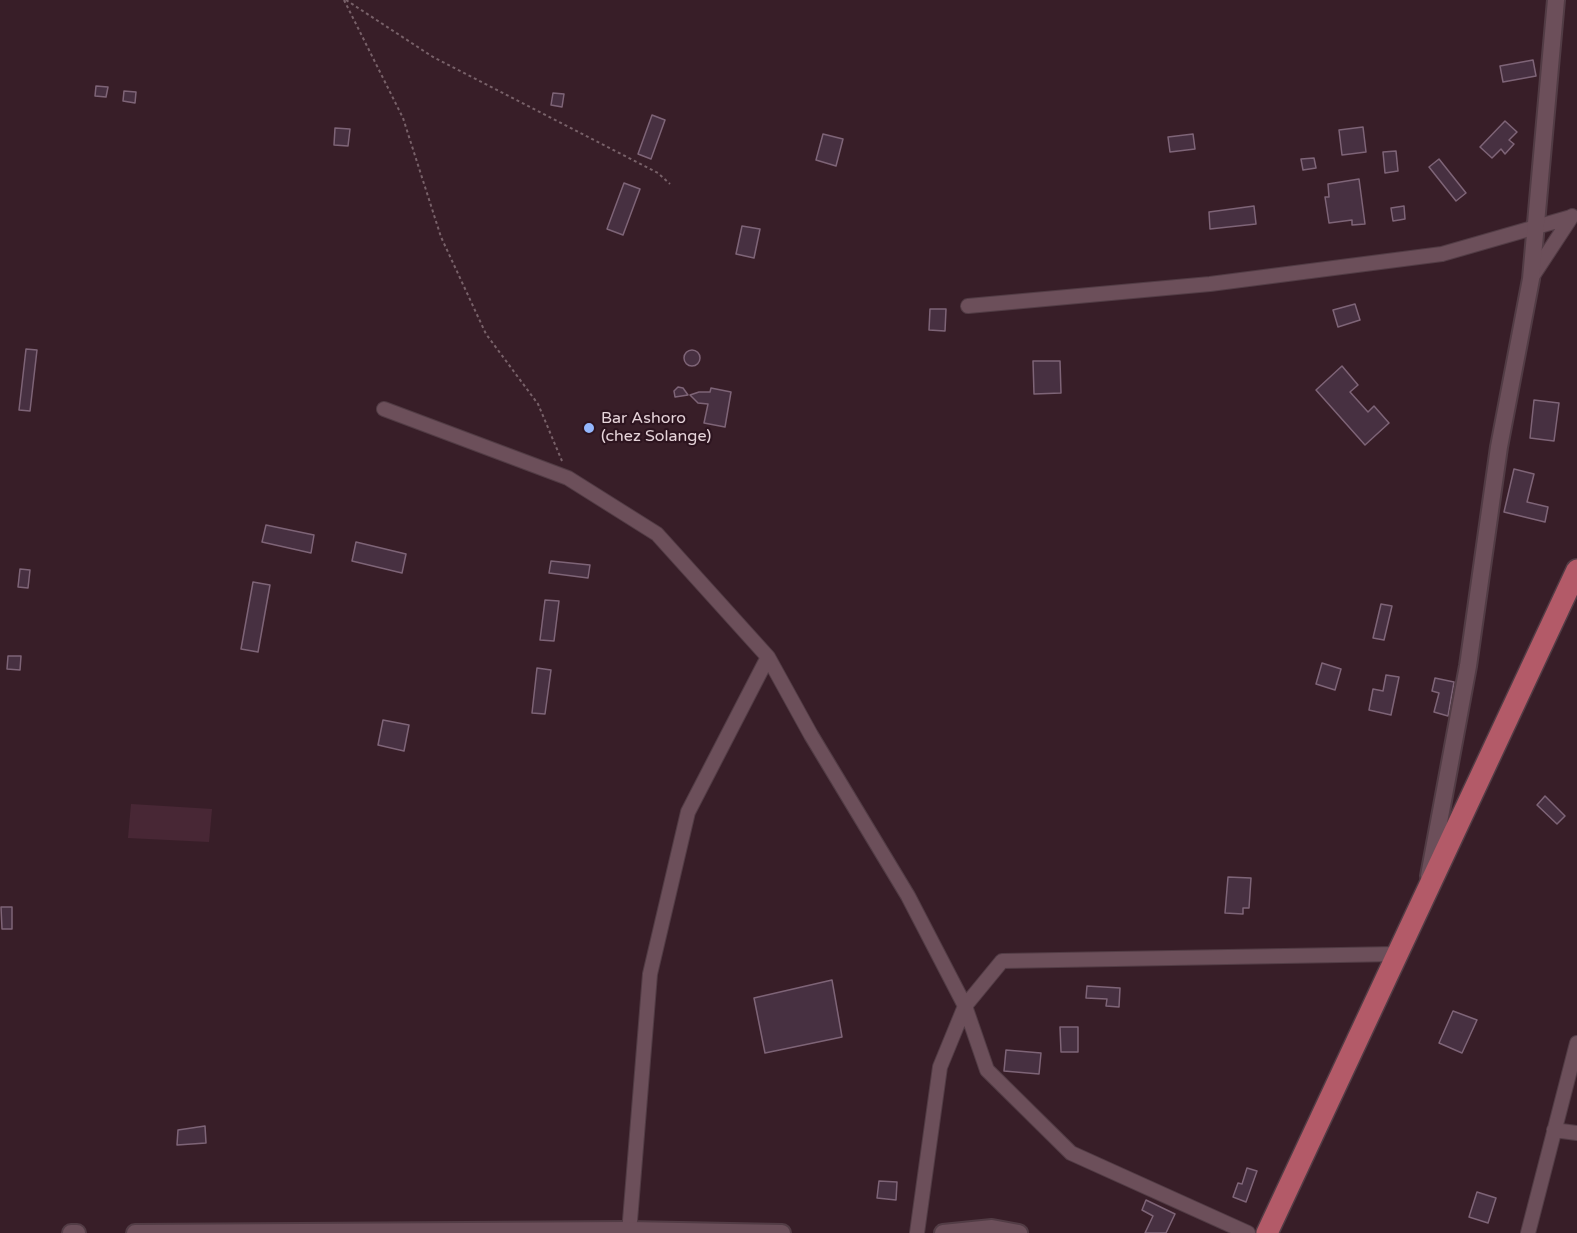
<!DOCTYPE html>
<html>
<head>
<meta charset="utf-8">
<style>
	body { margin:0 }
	canvas { display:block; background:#381e28 }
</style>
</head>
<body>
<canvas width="1577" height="1233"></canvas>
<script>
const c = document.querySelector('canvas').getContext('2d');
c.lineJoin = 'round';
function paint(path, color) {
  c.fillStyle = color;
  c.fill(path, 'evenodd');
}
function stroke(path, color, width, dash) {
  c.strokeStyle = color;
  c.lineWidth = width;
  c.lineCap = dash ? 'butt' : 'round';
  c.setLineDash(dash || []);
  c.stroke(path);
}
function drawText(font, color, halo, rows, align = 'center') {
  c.font = font + ' "Varela Round",sans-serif';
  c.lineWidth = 4.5;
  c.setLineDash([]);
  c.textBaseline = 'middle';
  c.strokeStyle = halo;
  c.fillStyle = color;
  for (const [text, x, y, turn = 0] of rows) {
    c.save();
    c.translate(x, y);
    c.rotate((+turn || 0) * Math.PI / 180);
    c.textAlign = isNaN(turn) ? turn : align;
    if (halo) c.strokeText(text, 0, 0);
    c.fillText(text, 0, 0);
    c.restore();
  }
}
const built = new Path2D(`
	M131 804 212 809 209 842 128 838Z`);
const building = new Path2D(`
	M1533 60 1536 76 1503 82 1500 66Z
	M96 86 108 87 106 97 95 96Z
	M124 91 136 92 135 103 123 101Z
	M553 93 564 94 562 107 551 105Z
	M652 115 665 120 651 159 638 154Z
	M1505 121 1517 132 1509 140 1514 144 1505 154 1501 149 1492 158 1480 147Z
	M1363 127 1366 152 1342 155 1339 130Z
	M335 128 350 129 348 146 334 145Z
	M823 134 843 139 836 166 816 160Z
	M1193 134 1195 149 1170 152 1168 137Z
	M1396 151 1398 171 1385 173 1383 152Z
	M1314 158 1316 168 1303 170 1301 159Z
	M1439 159 1466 193 1456 201 1429 167Z
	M1359 179 1365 224 1352 225V220L1329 223 1325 197H1329L1328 184Z
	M624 183 640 189 623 235 607 229Z
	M1254 206 1256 224 1210 229 1209 212Z
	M1404 206 1405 219 1393 221 1391 208Z
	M742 226 760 229 754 258 736 254Z
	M1355 304 1360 320 1338 327 1333 310Z
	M930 309H946L945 331 929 330Z
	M26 349 37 350 30 411 19 410Z
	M684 358a8 8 0 1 1 16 0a8 8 0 1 1-16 0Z
	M1033 361H1060L1061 393 1034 394Z
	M1342 366 1358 385 1350 392 1368 412 1374 406 1389 423 1365 445 1316 390Z
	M678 387 683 388 688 395 675 397 674 391Z
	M711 388 731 392 725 427 704 423 708 404 698 403 690 395 699 392H710Z
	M1534 400 1559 403 1554 441 1530 438Z
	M1514 469 1534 474 1527 502 1548 507 1545 522 1504 512Z
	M266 525 314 535 311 553 262 542Z
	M356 542 406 554 402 573 352 561Z
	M551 561 590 565 588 578 549 573Z
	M20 569 30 570 28 588 18 587Z
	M253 582 270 585 258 652 241 649Z
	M545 600 559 601 554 641 540 640Z
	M1381 604 1392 606 1384 640 1373 638Z
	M8 656H21L20 670 7 669Z
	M1322 663 1341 669 1335 690 1316 684Z
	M537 668 551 670 545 714 532 713Z
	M1386 675 1399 677 1391 715 1369 710 1373 689 1383 691Z
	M1435 678 1454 682 1448 716 1434 712 1439 693 1432 691Z
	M383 720 409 725 404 751 378 745Z
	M1545 796 1565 816 1557 824 1537 805Z
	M1228 877 1251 878 1249 908H1243V914L1225 913Z
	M1 907H12V929H2Z
	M832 980 842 1037 765 1053 754 998Z
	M1087 986 1120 988 1119 1007 1106 1006 1107 999 1086 998Z
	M1453 1011 1477 1020 1462 1053 1439 1043Z
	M1060 1027H1078V1052H1061Z
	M1006 1050 1041 1053 1039 1074 1004 1071Z
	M205 1126 206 1143 177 1145 178 1130Z
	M1247 1168 1257 1171 1246 1202 1233 1197 1238 1183 1242 1184Z
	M879 1181 897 1182 896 1200 877 1198Z
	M1477 1192 1496 1198 1488 1223 1469 1217Z
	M1146 1200 1175 1214 1166 1233H1145L1153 1216 1142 1210Z`);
const path = new Path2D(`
	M344 0 403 118 441 237 486 334 538 404 562 461
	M346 0 433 57 658 173 670 184`);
const minor = new Path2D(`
	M1532 277 1572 216
	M968 306 1210 284 1442 254 1571 217
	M384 409 568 478 657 534 768 657 811 735 908 896 965 1006 987 1070 1071 1153 1248 1233
	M1554 1130 1577 1133
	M629 1233 650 974 688 812 768 657
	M917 1233 940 1067 965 1006 1002 961 1397 954
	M1528 1233 1577 1043`);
const tertiary = new Path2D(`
	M1429 876 1468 666 1499 447 1531 279 1556 0
	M71 1233H77
	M135 1233 629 1230 782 1233
	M943 1233 992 1228 1019 1233`);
const trunk = new Path2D(`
	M1267 1233 1577 570`);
const markers = [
	[589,428,6,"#94b7fd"]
];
const poiNames = [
	["Bar Ashoro",601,419],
	["(chez Solange)",601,437]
];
paint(built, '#482735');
paint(building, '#473041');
stroke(building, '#7e6477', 1.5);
stroke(minor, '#523c45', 16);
stroke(tertiary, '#523c45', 20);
stroke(trunk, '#523c45', 24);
stroke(path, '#786169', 2, [3, 3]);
stroke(minor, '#6c4f5a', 14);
stroke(tertiary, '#6c4f5a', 16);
stroke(trunk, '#b35a68', 21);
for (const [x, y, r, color] of markers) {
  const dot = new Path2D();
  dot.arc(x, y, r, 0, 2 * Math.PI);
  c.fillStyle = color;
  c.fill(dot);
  stroke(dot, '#2d141f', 2);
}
drawText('16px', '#e6d4da', '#2d141f', poiNames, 'left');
</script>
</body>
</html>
